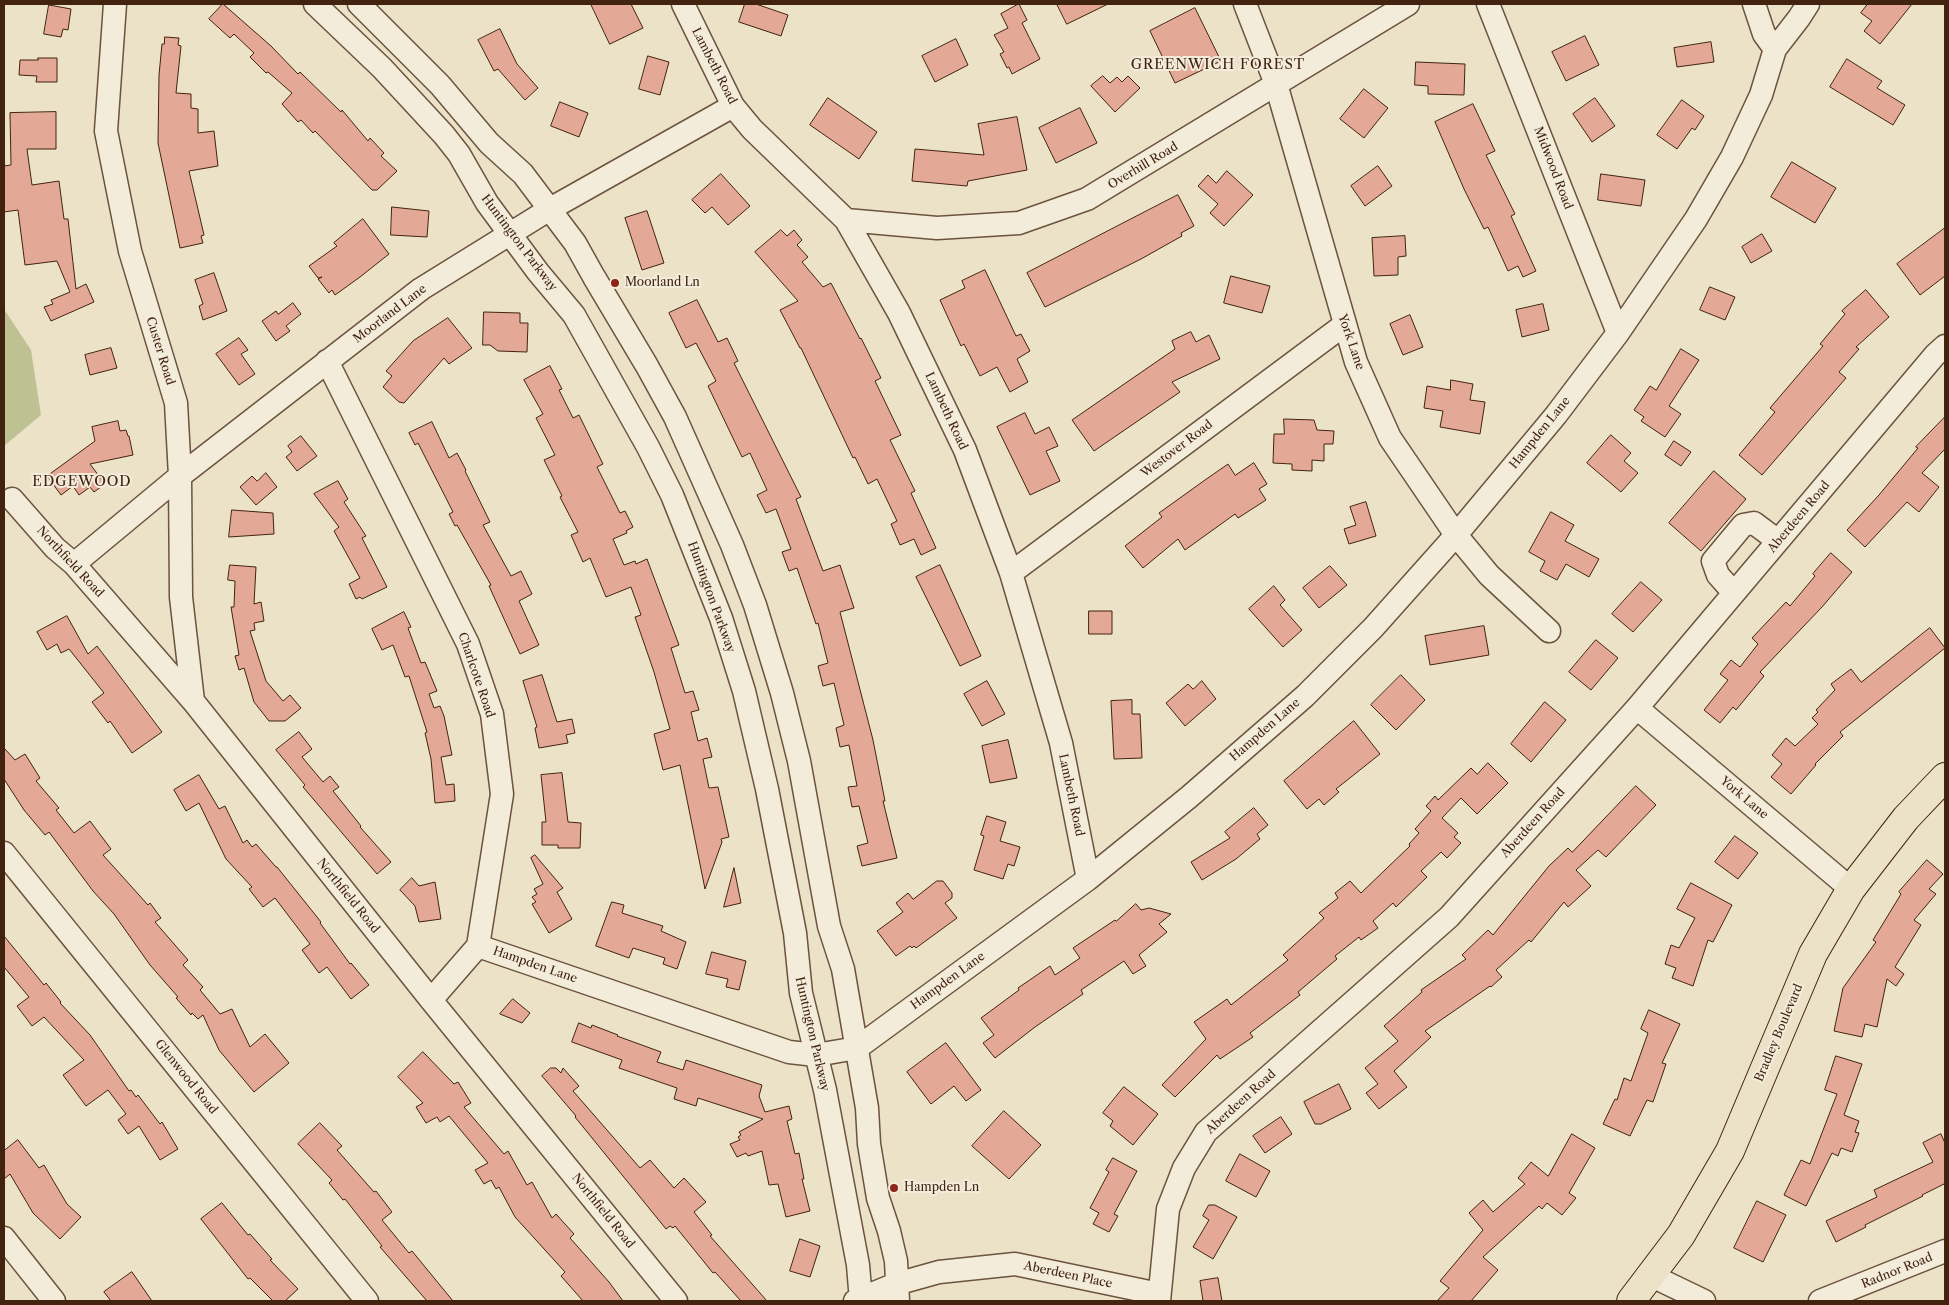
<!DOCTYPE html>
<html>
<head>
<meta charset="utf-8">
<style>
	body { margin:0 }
	#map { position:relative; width:1949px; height:1305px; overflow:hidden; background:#ece2c8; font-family:"Libre Caslon Text",serif }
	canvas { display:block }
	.frame { position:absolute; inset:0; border:5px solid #41230f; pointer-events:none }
</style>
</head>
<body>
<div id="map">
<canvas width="1949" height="1305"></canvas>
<div class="frame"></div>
</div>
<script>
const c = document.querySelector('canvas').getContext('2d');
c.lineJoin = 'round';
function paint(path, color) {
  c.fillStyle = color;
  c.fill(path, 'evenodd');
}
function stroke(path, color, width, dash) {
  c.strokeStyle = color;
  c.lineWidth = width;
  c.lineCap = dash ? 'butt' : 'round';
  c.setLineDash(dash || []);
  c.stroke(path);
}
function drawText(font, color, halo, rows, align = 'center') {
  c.font = font + ' "Libre Caslon Text",serif';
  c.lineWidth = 4;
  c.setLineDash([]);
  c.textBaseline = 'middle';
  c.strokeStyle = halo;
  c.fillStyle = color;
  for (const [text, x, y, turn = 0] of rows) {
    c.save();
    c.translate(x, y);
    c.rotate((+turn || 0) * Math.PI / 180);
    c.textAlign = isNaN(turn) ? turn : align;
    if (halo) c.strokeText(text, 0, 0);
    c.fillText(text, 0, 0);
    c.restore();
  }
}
const green = new Path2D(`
	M4 309 31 350 41 415 4 446Z`);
const building = new Path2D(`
	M223 4 271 46 298 74 300 72 341 112 342 110 368 141 370 138 384 153 381 156 397 171 377 190H372L315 131 313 133 301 120 298 122 282 104 292 93 268 72 266 73 250 57 254 53 234 34 230 38 209 19Z
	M591 4H631L643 28 610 44Z
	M745 4H756L788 15 781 36 739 22Z
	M1019 4 1027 20 1022 23 1040 59 1012 74 1009 67 1007 68 1000 54 1004 52 994 35 1008 28 1001 14Z
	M1057 4H1108L1067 24Z
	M1868 4H1912L1880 44 1864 31 1872 21 1861 13Z
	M49 5 71 9 68 30 63 29 61 37 44 34Z
	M1195 8 1221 61 1175 83 1150 31Z
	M500 29 517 64 538 88 525 100 498 69 494 71 478 40Z
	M1585 36 1599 65 1566 81 1552 52Z
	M165 37 179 38 178 45 181 46 176 93 191 94V108L198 109V133L214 131 218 166 189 171 204 235 201 236 203 243 180 248 158 143 159 75 162 44H164Z
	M956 39 968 65 935 82 922 56Z
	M1711 42 1714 62 1677 67 1674 48Z
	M648 56 669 62 660 95 639 89Z
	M38 58H57V82H36L37 76 19 75 20 60H38Z
	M1847 59 1882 81 1877 88 1905 105 1893 125 1830 87Z
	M1416 62 1465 64 1464 95 1428 94V86L1415 85Z
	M1103 76 1110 83 1117 77 1122 82 1128 76 1140 88 1115 112 1091 86Z
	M1364 89 1388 108 1364 138 1340 119Z
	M828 98 877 132 859 159 810 125Z
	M1595 98 1615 126 1592 142 1573 114Z
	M1682 100 1704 116 1695 130 1692 128 1677 149 1657 135Z
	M560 102 588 113 579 137 551 126Z
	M1473 104 1495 151 1486 155 1515 214 1511 216 1536 271 1523 277 1518 266 1508 271 1488 227 1484 229 1464 189 1435 122Z
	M1080 108 1097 143 1056 163 1039 128Z
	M56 112V149H27L32 185 59 181 64 219H68L76 289 86 284 94 302 51 321 44 307 53 304 51 300 70 292 57 261 25 265 18 210 4 212V166L11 165 10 113Z
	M1017 117 1027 170 968 181 967 186 912 181 915 149 984 155 978 124Z
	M1792 162 1836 188 1815 223 1771 197Z
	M1378 166 1392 186 1365 206 1351 186Z
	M1227 171 1253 195 1224 226 1210 213 1218 204 1198 186 1208 175 1216 183Z
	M721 174 750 206 728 225 712 207 705 213 692 200Z
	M1601 174 1645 180 1641 206 1598 200Z
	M1178 195 1194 226 1181 233 1182 236 1141 259 1045 307 1027 273Z
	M392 207 429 211 427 237 391 235Z
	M647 211 664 263 642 270 625 218Z
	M363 219 389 254 360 277 335 295 332 290 329 293 318 279 322 277 318 278 309 266 337 246 334 243Z
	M1945 228V276L1920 295 1897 264Z
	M781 230 787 236 794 230 802 240 797 245 808 257 802 262 823 287 831 283 860 339 861 338 881 378 875 381 901 435 890 440 915 491 911 493 936 548 921 555 914 539 900 545 891 524 897 521 877 479 868 484 855 457 853 458 801 348H800L780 310 798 301 755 252Z
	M1762 234 1772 251 1751 263 1742 247Z
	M1405 236 1406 256 1398 257V275L1374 276 1372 238Z
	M985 270 1016 336 1021 334 1030 351 1017 359 1028 382 1010 392 997 367 980 376 964 344 961 346 940 300 965 288 962 281Z
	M214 273 227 311 203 320 199 306 203 304 195 280Z
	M1231 276 1270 286 1262 313 1224 303Z
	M1710 287 1735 297 1725 320 1700 310Z
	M1866 290 1889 317 1856 347 1859 349 1839 372 1846 378 1762 475 1739 455 1775 412 1770 408 1823 346 1820 344 1845 314 1842 311Z
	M697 300 718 342 727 338 738 361 734 363 801 497 796 499 823 571 840 565 854 608 840 612 873 740 885 801H883L897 858 862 866 857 846 868 843 859 806 852 807 848 787 857 786 849 745 840 747 836 728 844 725 834 683 823 686 818 666 828 663 818 623 816 624 797 568 789 571 782 552 791 549 776 509 766 513 757 495 767 490 750 453 742 457 708 386 716 381 696 343 686 348 669 313Z
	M293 303 301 314 286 326 290 331 276 341 262 321 276 311 278 314Z
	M1543 304 1549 330 1522 337 1516 310Z
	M484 312 520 313V323H528L527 352 498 351 490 345H483Z
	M1410 315 1423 347 1403 355 1390 324Z
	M448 318 472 348 449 364 444 358 404 403 399 402 383 387 392 376 386 371 413 341Z
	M1191 332 1196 342 1209 335 1220 359 1172 382 1180 392 1094 451 1072 420 1175 349 1172 341Z
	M239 338 248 350 241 354 255 374 239 385 216 354Z
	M111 348 117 368 90 375 85 355Z
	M1681 349 1699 360 1669 406 1681 414 1665 437 1641 421 1644 417 1634 410 1650 386 1656 390Z
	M550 366 562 389 559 390 573 418 579 415 603 464 597 467 620 513 625 511 633 527 626 531 627 533 613 539 624 565 635 561 636 564 647 559 679 645 671 648 685 693 693 691 699 710 691 712 698 741 707 738 712 757 703 759 709 788 718 787 729 837 721 839 722 842 705 889 680 765 663 770 654 734 670 729 654 672 635 617 641 615 631 587 606 597 590 558 583 562 571 535 578 532 560 497 562 496 544 460 555 455 536 418 543 414 524 380Z
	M1451 380 1473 384 1470 400 1485 402 1480 434 1440 427 1443 411 1424 408 1427 386 1450 390Z
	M1025 413 1035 434 1049 427 1058 446 1046 451 1060 481 1030 495 997 427Z
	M1945 417V449L1922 473 1939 487 1919 512 1907 502 1865 547 1847 530 1879 495 1918 448 1916 447Z
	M1284 419 1314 420 1317 430 1334 431 1333 444H1324V461L1312 460V471L1292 470V464L1273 463 1274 434H1284Z
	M118 421 120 431 126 430 128 436H129L133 455 90 464 105 484 94 492 90 487 79 495 73 486 61 495 47 476 95 441 92 427Z
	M432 422 449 458 457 453 466 470 465 471 490 522 483 525 511 576 521 571 532 594 519 601 539 645 520 654 489 586 491 585 457 525 455 526 449 514 453 512 418 443 415 445 409 433Z
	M1611 435 1631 453 1624 461 1638 473 1621 492 1587 463Z
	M301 436 317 456 297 471 286 457 292 452 288 446Z
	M1674 441 1691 452 1681 466 1665 455Z
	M1254 463 1267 484 1259 489 1266 500 1238 518 1235 514 1185 550 1178 539 1143 568 1125 546 1162 517 1159 513 1205 480 1228 464 1235 475Z
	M1714 471 1746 499 1701 551 1669 523Z
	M266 473 277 487 256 505 240 487 252 476 257 481Z
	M338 481 348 499 344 502 366 536 362 538 387 587 362 599 360 597 356 599 349 584 360 578 334 531 339 527 314 494Z
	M1366 502 1376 536 1349 544 1344 529 1356 525 1350 507Z
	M232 510 273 513 274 534 229 537Z
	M1551 512 1574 525 1565 541 1599 559 1589 577 1566 564 1557 580 1540 571 1545 561 1529 552Z
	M1831 553 1852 572 1822 607 1760 672 1764 676 1736 710 1733 707 1720 723 1704 710 1728 680 1720 674 1731 660 1740 667 1758 644 1752 638 1786 602 1790 606 1815 576 1813 574Z
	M230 565 256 567 254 604 261 602 264 621 254 623 255 630 250 631 266 681 283 701 290 695 301 708 285 721H269L254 702 244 668 239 670 235 656 239 655 231 607H234L235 581 228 580Z
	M940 565 981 656 960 666 916 577Z
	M1330 566 1347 585 1319 608 1303 588Z
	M1641 582 1662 600 1633 632 1612 614Z
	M1274 586 1285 600 1280 605 1302 630 1283 647 1249 609Z
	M1089 611H1112V634H1089Z
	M404 612 411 627 408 628 421 663 425 662 437 691 429 694 434 708 440 706 444 716 452 755 441 757 446 785 454 784 455 801 435 803 431 759 425 733 427 732 409 676 405 677 393 645 382 650 372 629Z
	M67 616 88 654 97 646 162 732 132 753 110 721 108 723 92 702 104 693 69 649 61 653 57 644 47 650 37 632Z
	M1484 626 1489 655 1430 665 1425 636Z
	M1930 628 1945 648 1840 732 1843 736 1815 764 1816 765 1791 794 1771 777 1782 764 1772 755 1786 738 1795 746 1818 724 1812 718 1818 712 1816 710 1835 690 1831 684 1851 669 1861 682Z
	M1596 640 1618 658 1591 690 1569 672Z
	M542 675 557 722 572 719 575 733 566 735 568 743 539 748 535 728 537 727 523 681Z
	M1401 675 1425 700 1396 730 1371 705Z
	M987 681 1005 714 982 726 964 694Z
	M1202 681 1216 699 1185 726 1166 703 1188 684 1193 689Z
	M1132 700V714H1140L1142 758 1114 759 1111 701Z
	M1545 702 1566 720 1531 762 1511 744Z
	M1354 721 1380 754 1336 789 1339 792 1324 805 1319 799 1307 809 1284 781Z
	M299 732 312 749 302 757 323 782 330 776 339 787 333 791 361 826 360 827 391 862 377 874 303 787 305 785 276 750Z
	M1008 740 1017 778 990 783 982 746Z
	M4 748 15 760 25 754 40 778 36 781 59 808 56 810 74 833 90 821 111 849 103 855 148 905 150 903 161 918 155 922 188 960 183 965 203 987 200 990 220 1014 232 1009 250 1047 265 1034 289 1063 254 1092 219 1050 203 1015 198 1019 192 1013 191 1015 176 998 178 997 150 965 114 914 93 891 49 832 45 835 24 810 4 779Z
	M1488 763 1508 783 1477 814 1461 798 1442 818 1458 833 1454 837 1461 843 1447 858 1441 852 1421 871 1427 877 1396 907 1393 903 1373 921 1378 928 1361 940 1359 937 1335 956 1337 959 1298 992 1300 995 1250 1033 1253 1037 1220 1059 1217 1055 1175 1097 1162 1085 1206 1039 1194 1022 1227 999 1231 1005 1288 960 1283 955 1324 918 1319 913 1338 898 1335 893 1350 881 1361 893 1410 846 1409 844 1419 833 1415 829 1431 811 1426 806 1435 796 1438 800 1471 768 1477 774Z
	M562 773 568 822 581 823 580 848H558V845H542V822H546L541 775Z
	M199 775 219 809 225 806 243 843 247 840 252 847 256 844 276 867H277L321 922 320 923 350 964 351 963 369 985 351 999 327 967 319 973 302 950 310 944 275 898 263 907 249 889 252 887 226 859 199 803 186 811 174 790Z
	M1636 786 1656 805 1606 857 1598 850 1576 870 1591 886 1568 907 1564 902 1531 942 1529 940 1496 970 1502 977 1491 987 1490 986 1425 1031 1431 1037 1394 1071 1407 1087 1379 1109 1366 1093 1378 1084 1365 1068 1398 1041 1384 1026 1422 992 1421 990 1466 959 1462 955 1488 930 1493 935 1549 866 1568 848 1572 852Z
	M1254 808 1268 825 1257 834 1260 839 1236 859 1202 880 1191 862 1230 838 1225 832Z
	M987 816 1006 822 1000 841 1020 847 1014 866 1008 864 1003 879 974 870 984 836 981 835Z
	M1735 836 1758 853 1738 879 1715 862Z
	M535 855 563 888 557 892 572 919 549 933 532 904 536 902 532 897 537 894 534 889 543 884 531 858Z
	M1927 860 1943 874 1929 889 1936 894 1914 920 1921 925 1895 967 1904 974 1896 986 1887 979 1877 1027 1865 1024 1862 1037 1834 1031 1843 988 1876 942 1873 940 1901 894 1899 892Z
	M734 868 741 903 724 907Z
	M412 878 419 886 435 882 441 919 419 922 415 906 400 890Z
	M937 881H943L952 893V898L945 903 957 918 916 948 914 946 912 948 910 946 896 956 877 931 903 912 896 903 908 893 913 899Z
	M1691 883 1732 905 1713 942 1708 940 1693 986 1672 978 1676 968 1665 964 1671 945 1679 948 1695 918 1677 909Z
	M612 902 624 905 622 913 663 926 661 931 686 942 677 969 663 964 665 958 633 948 629 958 596 946Z
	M1136 904 1141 910 1149 908 1171 914 1159 924 1167 932 1139 955 1146 966 1133 974 1124 961 1081 990 1083 994 1035 1027 995 1058 983 1043 994 1035 981 1018 1019 990 1018 988 1050 966 1055 975 1080 958 1073 948 1115 920 1116 921Z
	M4 936 44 985 46 983 61 1002 60 1003 90 1035 129 1091 131 1090 136 1097 138 1095 160 1124 162 1122 178 1149 160 1160 139 1126 128 1134 118 1120 126 1114 108 1090 86 1106 63 1075 84 1060 44 1017 32 1026 17 1006 29 997 4 967Z
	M712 952 746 961 739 990 726 987 728 979 706 974Z
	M513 999 530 1013 522 1023 500 1014Z
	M1649 1010 1680 1024 1662 1063 1666 1064 1653 1102 1647 1100 1630 1136 1603 1124 1615 1099 1617 1100 1624 1078 1631 1081 1648 1033 1641 1029Z
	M579 1023 591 1028 592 1025 618 1035 617 1036 661 1052 657 1062 683 1070 686 1060 762 1085 759 1096 765 1112 789 1106 792 1119 787 1121 795 1154 799 1153 804 1179H802L810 1211 786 1217 778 1184 769 1185 762 1151 748 1156 746 1153 737 1157 730 1144 740 1140 738 1137 741 1135 739 1132 763 1119 698 1098 696 1106 674 1099 677 1088 619 1068 622 1060 572 1042Z
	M946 1043 981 1090 966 1101 954 1086 931 1104 907 1072Z
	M423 1052 454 1084 458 1082 471 1103 464 1107 504 1154 508 1151 527 1185 532 1182 552 1218 556 1214 574 1234 570 1238 609 1282 623 1301H583L561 1276 565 1272 515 1217 499 1187 496 1189 491 1180 484 1184 475 1170 488 1163 449 1116 440 1122 437 1117 426 1123 416 1107 423 1103 398 1077Z
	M1836 1056 1862 1064 1844 1115 1859 1121 1855 1132 1859 1133 1852 1152 1841 1148 1838 1156 1832 1153 1806 1206 1784 1195 1801 1160 1810 1164 1837 1094 1825 1090Z
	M551 1068H556L561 1073 563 1068 579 1086 573 1091 640 1168 650 1160 674 1188 684 1178 706 1202 694 1212 712 1235 710 1236 767 1301H741L715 1272 713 1273 675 1226 673 1228 670 1226 666 1229 575 1117 576 1116 542 1076Z
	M1339 1084 1351 1109 1321 1124H1315L1304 1102Z
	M1124 1087 1158 1114 1133 1145 1110 1126 1113 1121 1103 1113Z
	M1004 1111 1041 1145 1009 1179 972 1146Z
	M1281 1117 1292 1134 1265 1153 1253 1136Z
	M320 1123 342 1146 337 1150 374 1192 376 1191 392 1212 382 1220 409 1253 412 1251 453 1301H427L380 1247 382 1246 345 1199 343 1200 329 1183 332 1180 298 1144Z
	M1572 1134 1595 1148 1569 1193 1576 1198 1562 1215 1547 1203 1542 1209 1539 1206 1483 1257 1498 1270 1471 1301H1437L1449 1288 1440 1281 1483 1230 1469 1213 1483 1200 1493 1212 1525 1184 1518 1178 1531 1162 1548 1176Z
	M1941 1134 1945 1143V1187L1944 1184 1922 1195 1923 1196 1865 1225 1866 1227 1836 1242 1826 1221 1877 1197 1874 1190 1933 1162 1923 1143Z
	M18 1140 39 1168 44 1165 67 1204 81 1217 60 1239 33 1213 10 1174 4 1179V1151Z
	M1240 1154 1270 1171 1256 1197 1226 1181Z
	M1113 1158 1137 1171 1114 1214 1118 1216 1109 1232 1093 1224 1099 1213 1090 1208 1109 1172 1106 1170Z
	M1757 1201 1786 1215 1763 1262 1734 1248Z
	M222 1203 248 1235 250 1234 272 1259 270 1260 298 1289 285 1301H273L250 1278 248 1279 201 1219Z
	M1209 1205H1215L1237 1217 1213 1259 1193 1247 1209 1220 1203 1216Z
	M800 1239 820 1246 810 1277 790 1271Z
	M132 1272 152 1301H111L104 1292Z
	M1218 1278 1222 1301H1203L1200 1281Z`);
const minor = new Path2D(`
	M115 4 106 131 130 251 176 403 180 476 181 597 193 701
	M315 4 382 68 444 135 459 154 487 203 538 272 574 315 648 447 672 495 721 618 744 691 767 789 795 933 801 993 825 1090 858 1265 861 1301
	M359 4 440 85 489 143 523 174 575 243 594 277 647 366 675 417 732 545 755 605 782 693 799 761 829 926 843 969 867 1108 869 1144 878 1198 889 1231 896 1261 898 1301
	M683 4 733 106 752 129 846 220 899 313 965 450 1011 573 1061 743 1088 879
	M1245 4 1276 84 1356 362 1390 438 1456 535 1489 575 1549 631
	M1488 4 1618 333
	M1754 4 1764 34 1775 49
	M846 220 937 228 1019 223 1087 199 1408 4
	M327 361 468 644 492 714 502 794 478 946 431 1000
	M12 499 55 548 74 564 193 701 431 1000 676 1301
	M74 564 180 476 421 289 550 209 733 106
	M1011 573 1344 325
	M1734 593 1718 575 1713 561 1743 525 1754 523 1778 541
	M1637 708 1851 889
	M4 853 367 1301
	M478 946 789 1052 816 1055 857 1048 1088 879 1189 797 1305 696 1373 628 1456 535 1556 415 1618 333 1696 219 1732 157 1761 95 1775 49 1799 18 1808 4
	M4 1238 54 1301
	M1652 1276 1704 1301
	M855 1301 896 1284 939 1272 1015 1264 1159 1294
	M1159 1301 1168 1209 1184 1168 1206 1132 1449 917 1637 708 1935 355 1945 346
	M1820 1301 1945 1251`);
const major = new Path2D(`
	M1631 1301 1681 1235 1730 1151 1813 954 1851 889 1906 818 1945 777`);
const markers = [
	[615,283,5,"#8f2418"],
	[894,1188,5,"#8f2418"]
];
const streetNames = [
	["Lambeth Road",714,66,63],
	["Overhill Road",1143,166,-31],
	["Midwood Road",1553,168,69],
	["Huntington Parkway",519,243,53],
	["Moorland Lane",390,314,-37],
	["York Lane",1351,342,71],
	["Custer Road",160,351,73],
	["Lambeth Road",946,411,65],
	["Hampden Lane",1540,433,-51],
	["Westover Road",1177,449,-37],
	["Aberdeen Road",1799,517,-50],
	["Northfield Road",70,562,47],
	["Huntington Parkway",711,597,70],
	["Charlcote Road",476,675,71],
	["Hampden Lane",1265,730,-41],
	["Lambeth Road",1071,795,78],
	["York Lane",1744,798,40],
	["Aberdeen Road",1533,823,-48],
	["Northfield Road",348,896,51],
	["Hampden Lane",535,965,19],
	["Hampden Lane",948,981,-36],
	["Bradley Boulevard",1779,1033,-67],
	["Huntington Parkway",812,1034,77],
	["Glenwood Road",186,1077,51],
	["Aberdeen Road",1241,1102,-42],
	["Northfield Road",603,1211,51],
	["Radnor Road",1897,1271,-22],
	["Aberdeen Place",1068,1275,12]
];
const poiNames = [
	["Moorland Ln",625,283],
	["Hampden Ln",904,1188]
];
const neighbourhoodNames = [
	["GREENWICH FOREST",1218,65],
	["EDGEWOOD",82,482]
];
paint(green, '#bec292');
paint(building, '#e4a896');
stroke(building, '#41230f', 1);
stroke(minor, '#6c533d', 25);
stroke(major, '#41230f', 30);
stroke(minor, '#f3ecdb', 22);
stroke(major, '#ece2c8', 28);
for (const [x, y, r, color] of markers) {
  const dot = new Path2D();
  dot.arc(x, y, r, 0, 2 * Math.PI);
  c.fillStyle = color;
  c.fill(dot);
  stroke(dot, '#f3ecdb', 2);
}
drawText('12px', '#41230f', '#f3ecdb', streetNames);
drawText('12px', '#41230f', '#f3ecdb', poiNames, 'left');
c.letterSpacing = '1px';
drawText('14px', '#41230f', '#f3ecdb', neighbourhoodNames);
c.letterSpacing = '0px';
</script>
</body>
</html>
